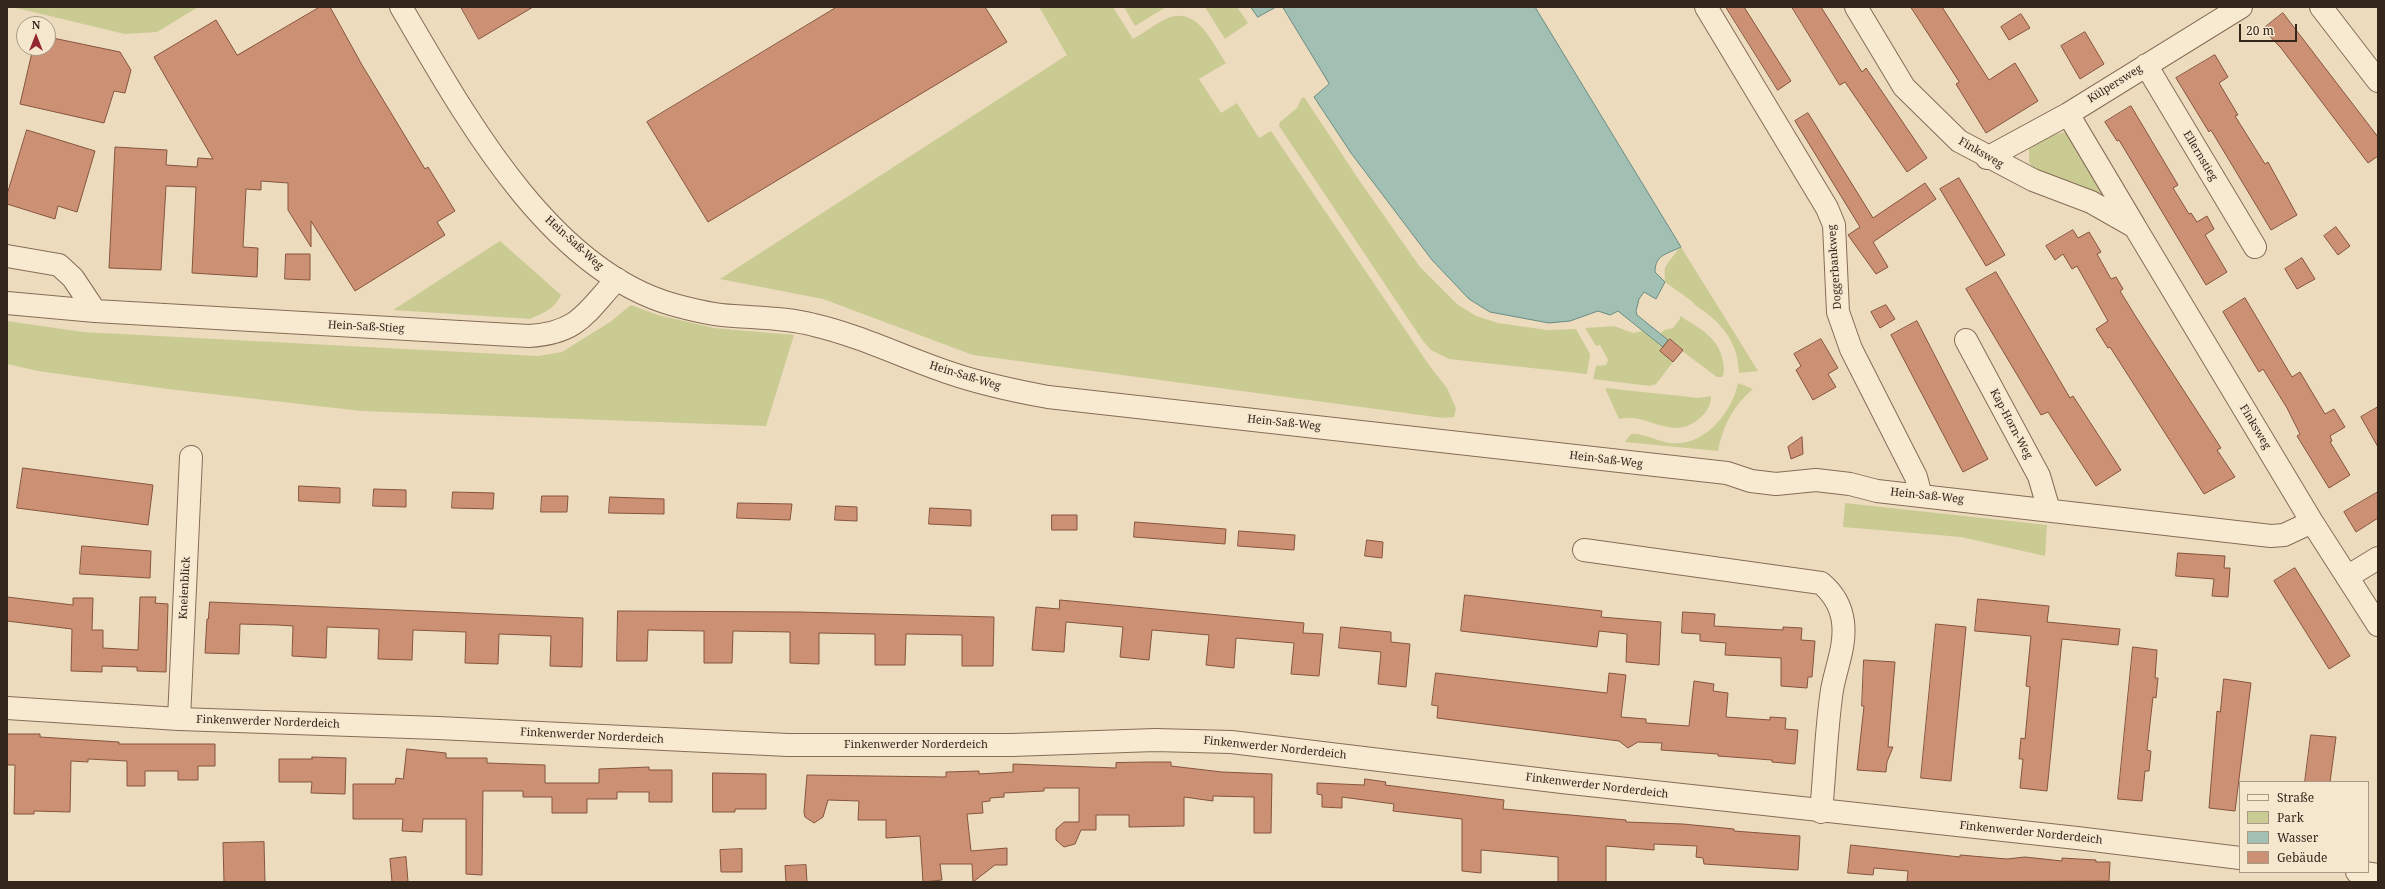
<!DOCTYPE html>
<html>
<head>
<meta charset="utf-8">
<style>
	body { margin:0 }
	#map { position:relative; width:2385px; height:889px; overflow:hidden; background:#eddbbe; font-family:"Noto Serif",serif }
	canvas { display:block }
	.frame { position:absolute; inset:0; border:8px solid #35261c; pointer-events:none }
	.legend { position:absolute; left:2239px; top:781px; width:130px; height:92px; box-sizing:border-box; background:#f5e6ce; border:1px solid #a89987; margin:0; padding:5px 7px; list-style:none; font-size:12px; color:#35261c }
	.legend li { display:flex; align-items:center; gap:8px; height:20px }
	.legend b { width:20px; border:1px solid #a89987 }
	.north { position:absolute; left:16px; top:16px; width:40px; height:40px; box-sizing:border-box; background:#f5e6ce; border:1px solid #a89987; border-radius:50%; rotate:0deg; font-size:11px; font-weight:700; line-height:16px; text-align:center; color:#35261c }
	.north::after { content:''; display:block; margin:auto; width:14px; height:18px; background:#942731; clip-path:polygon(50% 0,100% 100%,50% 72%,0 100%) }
	.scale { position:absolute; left:2239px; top:24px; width:58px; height:18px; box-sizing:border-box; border:2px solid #35261c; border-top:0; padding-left:5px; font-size:12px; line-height:14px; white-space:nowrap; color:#35261c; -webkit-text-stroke:3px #f5e6ce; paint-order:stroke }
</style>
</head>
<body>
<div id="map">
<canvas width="2385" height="889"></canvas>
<div class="frame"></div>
<ul class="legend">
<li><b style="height:5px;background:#f8ead1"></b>Straße</li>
<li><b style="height:11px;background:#c9cb93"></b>Park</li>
<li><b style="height:11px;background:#a2bfb4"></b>Wasser</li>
<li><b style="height:11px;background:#cc9174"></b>Gebäude</li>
</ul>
<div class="north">N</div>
<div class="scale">20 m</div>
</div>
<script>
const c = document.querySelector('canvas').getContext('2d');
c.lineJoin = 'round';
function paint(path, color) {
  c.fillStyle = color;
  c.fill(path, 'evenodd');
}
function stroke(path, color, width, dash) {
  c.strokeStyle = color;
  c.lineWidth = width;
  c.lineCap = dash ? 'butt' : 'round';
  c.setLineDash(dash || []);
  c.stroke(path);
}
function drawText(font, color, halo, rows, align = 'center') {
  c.font = font + ' "Noto Serif",serif';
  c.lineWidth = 3;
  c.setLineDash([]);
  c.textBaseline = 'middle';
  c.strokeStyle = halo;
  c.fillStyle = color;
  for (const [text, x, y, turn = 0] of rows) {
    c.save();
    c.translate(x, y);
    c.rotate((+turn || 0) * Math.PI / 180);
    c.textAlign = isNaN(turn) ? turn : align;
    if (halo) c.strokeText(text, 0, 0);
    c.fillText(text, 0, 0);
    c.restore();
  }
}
const green = new Path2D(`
	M12 7H198L157 32 125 34Z
	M1039 7H1113L1133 39C1144 33 1156 23 1168 18 1198 6 1212 43 1226 63L1199 79 1221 113 1237 103 1259 138 1271 131 1429 365 1447 388 1456 408 1454 417 1443 418 973 355 823 299 720 279 1067 55Z
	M1124 7H1166L1135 26Z
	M1205 7H1237L1248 23 1225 39Z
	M1304 97 1359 180 1420 267 1457 304 1476 316 1498 323 1547 330 1576 329 1590 354 1587 374 1449 359 1431 350 1423 341 1279 126 1280 122 1297 108 1301 99Z
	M2064 132 2073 138 2108 196H2098L2039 175 2029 162V149L2044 138Z
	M500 241 561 295C555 309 543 313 530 319L393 310Z
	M1681 247 1758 371 1739 373C1738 341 1721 322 1695 305L1693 302 1665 282C1665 277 1664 272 1665 268 1667 264 1678 249 1681 247Z
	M631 305 658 315 714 328 794 335 766 426 362 411 168 389 38 371 7 364V321L83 332 538 356 562 352 610 322Z
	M1680 316C1699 328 1719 337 1723 362 1724 368 1725 373 1722 377H1717L1682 351 1683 349 1670 339 1668 340 1660 334 1664 330 1673 328 1680 319Z
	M1614 326 1633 333 1643 331 1663 347 1660 351 1673 362 1656 384 1650 386 1593 379 1596 366 1606 365 1608 360 1600 345 1596 346 1585 328Z
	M1738 383 1753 389C1733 406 1723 426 1718 451L1625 442 1631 434C1645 433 1657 441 1670 443 1704 447 1732 413 1738 383Z
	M1605 388 1699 398 1711 396C1711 404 1708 410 1702 416 1673 445 1648 411 1619 419Z
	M1845 503 2047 525 2045 556 1961 537 1843 527Z`);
const water = new Path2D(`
	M1251 7H1276L1258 17Z
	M1283 7H1535L1681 247C1668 254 1655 254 1655 272L1665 282 1656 299 1644 292 1639 299 1636 311 1637 315 1668 340 1663 347 1618 311 1610 315 1598 311 1570 321 1549 323 1490 312 1469 299 1432 260 1351 153 1314 97 1329 84Z`);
const building = new Path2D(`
	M320 7H330L362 65 425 169 428 167 455 211 437 222 445 235 355 291 311 221V247L288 210V183L261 181V190L246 189 243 247 258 248 257 277 192 273 196 187 166 186 161 270 109 268 115 147 167 150 166 165 197 167 198 158 213 159 154 57 216 20 237 55Z
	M461 7H533L479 39Z
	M837 7H985L1007 42 708 222 647 122Z
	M1726 7H1744L1791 81 1778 90Z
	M1792 7H1821L1862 72 1866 68 1927 158 1907 172 1845 82 1840 85Z
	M1911 7H1942L1989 80 2015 63 2038 101 1986 133 1956 84 1959 82Z
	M2283 13 2378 137V156L2368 163 2281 48 2263 29Z
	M2021 14 2030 28 2009 40 2001 27Z
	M2085 32 2104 64 2080 79 2061 46Z
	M48 37 120 52 131 70 125 93 114 91 104 123 20 104 33 48H48Z
	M2215 55 2228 77 2219 83 2238 115 2235 116 2265 164 2268 162 2297 215 2271 230 2211 130 2209 132 2176 78Z
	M2131 106 2178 185 2173 188 2189 214 2191 213 2197 222 2207 216 2214 229 2205 235 2227 272 2206 285 2119 140 2117 141 2105 122Z
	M1808 113 1873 218 1925 183 1936 199 1873 242 1888 267 1876 274 1848 235 1860 227 1795 121Z
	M27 130 95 151 77 212 58 206 55 219 7 204V195Z
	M1959 178 2005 255 1986 266 1940 189Z
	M2336 227 2350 246 2338 255 2324 236Z
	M2073 230 2078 238 2089 232 2101 252 2097 254 2111 279 2116 277 2123 289 2120 291 2136 317 2221 448 2217 450 2235 477 2204 494 2110 347 2108 348 2096 329 2108 321 2077 266 2072 269 2063 254 2055 260 2046 246Z
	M286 254H310V280L285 279Z
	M2302 258 2315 279 2297 289 2285 269Z
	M1996 272 2070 398 2073 396 2121 470 2096 486 2048 412 2041 415 1966 289Z
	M2245 298 2292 377 2300 372 2325 414 2334 409 2345 427 2330 436 2332 441 2330 442 2350 475 2329 488 2297 436 2300 434 2287 408 2263 369 2259 372 2223 312Z
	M1886 305 1895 319 1880 328 1871 312Z
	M1917 321 1988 459 1963 472 1891 335Z
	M1670 339 1683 350 1673 362 1660 351Z
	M1821 339 1838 368 1828 374 1836 387 1813 400 1796 370 1801 366 1794 354Z
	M2378 407V447L2361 417Z
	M1802 437 1803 454 1791 459 1788 447Z
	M23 468 153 485 148 525 17 508Z
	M299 486 340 488V503L299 501Z
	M374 489 406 490V507L373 506Z
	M453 492 494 493 493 509 452 508Z
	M2378 492V518L2356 532 2344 512Z
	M542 496H568L567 512H541Z
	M610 497 664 499V514L609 513Z
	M738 503 792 504 790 520 737 518Z
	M836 506 857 507V521L835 520Z
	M930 508 971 510V526L929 524Z
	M1052 515H1077V530H1052Z
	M1135 522 1226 529 1225 544 1134 537Z
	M1239 531 1295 535 1294 550 1238 546Z
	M1367 540 1383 542 1382 558 1365 556Z
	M82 546 151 551 150 578 80 574Z
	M2178 553 2225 556 2224 568H2230L2228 597 2212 596 2214 579 2176 576Z
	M2295 568 2350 656 2329 669 2274 581Z
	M1465 595 1602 611 1601 617 1661 622 1659 665 1626 662 1627 634 1599 631 1597 647 1461 631Z
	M7 597 73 605V598H93L92 630H103V648L138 650 140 597H156L155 603 168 604 166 672 137 671V667L102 666V672L71 671 72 629 7 621Z
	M1978 599 2049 606 2047 622 2120 629 2118 645 2062 639 2047 791 2020 788 2023 759H2019L2021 738 2025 739 2030 687 2026 686 2031 636 1975 631Z
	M1060 600 1304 623 1303 633 1323 634 1319 676 1291 674 1294 643 1236 638 1234 668 1206 665 1209 635 1152 630 1149 660 1120 657 1123 627 1066 622 1064 652 1032 650 1036 607 1059 609Z
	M210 602 583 618 582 667 550 666 551 636 499 634 498 664 465 663 466 632 413 630 412 660 378 659 379 629 327 627 326 658 292 656 293 626 278 625 240 624 239 654 205 653 207 619H208Z
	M618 611 800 612 994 617 993 666H962V635L906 634 905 665H875V634L819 633V664L790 663V632L733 631 732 663H704V631L648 630 647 661H617Z
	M1683 612 1715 614 1714 626 1783 630V627L1802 628 1801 640 1815 641 1812 677H1808L1807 688 1781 686V658L1725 655 1726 643 1700 641V634L1682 633Z
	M1936 624 1966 627 1951 781 1921 778Z
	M1341 627 1391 632V642L1410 644 1406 687 1378 684 1381 652 1339 648Z
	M2133 647 2157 650 2155 678H2158L2156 698 2153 697 2147 750 2151 751 2149 771H2145L2142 801 2118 799Z
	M1864 660 1895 662 1888 747H1893L1887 762 1886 772 1857 770 1864 706H1862Z
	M1436 673 1607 693 1609 673 1626 675 1621 717 1646 719V723L1689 726 1694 681 1714 684 1713 691 1728 693 1726 717 1770 720V717L1786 718 1785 729 1798 730 1795 764 1772 762V760L1718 756V754L1661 750 1662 743 1638 742 1628 748 1619 741 1437 718 1438 706 1432 705Z
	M2224 679 2251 683 2235 811 2209 808 2217 711 2220 712Z
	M7 734H40V737L119 742V744H215V766H198V780H178V771H145V786H127V761L88 759V762L71 761 70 812 34 811V814H14L15 765H7Z
	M2311 735 2336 737 2330 782H2305Z
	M407 749 446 753V758H487V763L545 765V783H599V769L649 767V770H672V802H649V792H617V799H587V813H552V797H523V791H483L482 875 466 874V819H423L422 832 402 831 403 819H353V784H395L396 778 403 779Z
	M312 757 346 758 345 794 311 793 312 782H279V759H312Z
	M1148 762H1171V766L1222 772 1272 774 1271 833H1254V797L1213 796V801L1184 797V826L1129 827V815H1096V830H1081L1075 844 1064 847 1056 840V829L1064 822H1079V788H1044V791L1004 793V797L990 798V801L982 802 983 813 967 814 971 851 1007 848V865H995L973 882 972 864H940L942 880 923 882 920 836 886 838V820H858L859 801 828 800 823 817 814 823 805 817 804 812 807 775 946 777V772L979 771V774L1013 772V764L1116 768V763Z
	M713 773 766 774V809H735V812H713Z
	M1365 779 1386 782 1385 785 1504 800 1503 809 1626 820V822L1683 824 1734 829V831L1800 836 1798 870 1704 864 1703 858 1696 857 1697 846 1654 844V850L1606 846V882H1558V857L1481 850V873L1462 871V819L1393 811 1394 804 1342 797V808L1322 807V795L1317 794V783L1364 785Z
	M264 842 265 882H224L223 843Z
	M1851 845 1960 857V855L2007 859 2025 857 2062 861V858L2096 860V862H2110L2109 881 1907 882 1908 871 1874 868 1873 875 1848 873Z
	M742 849V872H721L720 850Z
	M406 857 408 882H392L390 859Z
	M806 865 807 882H786L785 866Z`);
const minor = new Path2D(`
	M401 7C463 112 546 267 671 304 692 310 712 315 734 316 761 318 787 318 814 325 861 336 905 358 950 373 982 384 1015 391 1048 397L1727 473 1751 481 1776 484 1816 480 1850 484 1877 491 2271 536 2284 535 2312 522
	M1706 7 1827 208 1834 225 1838 312 1851 349 1916 477 1921 496
	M1856 7 1904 87 1959 141 2033 180 2091 202 2135 227 2312 522 2378 625
	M2321 7 2378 81
	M2146 65 2255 247
	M2068 114 2134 225
	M1987 158 2068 114 2241 7
	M7 256 59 265 73 278 95 311
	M7 303 95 311 529 336C578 333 586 313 617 279
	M1966 340 2039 476 2049 510
	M1584 550 1821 583C1833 593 1841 606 1843 622 1846 646 1836 667 1832 690 1826 730 1825 771 1821 812
	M2347 577 2378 558
	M179 719 191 457`);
const tertiary = new Path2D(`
	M7 708 179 719 438 728 788 745H1012L1155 740 1231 742 1562 782 2077 838 2240 858
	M2357 872 2378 875`);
const streetNames = [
	["Külpersweg",2115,84,-32],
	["Finksweg",1981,153,30],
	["Ellernstieg",2200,156,59],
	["Hein-Saß-Weg",574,243,42],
	["Doggerbankweg",1835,267,-94],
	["Hein-Saß-Stieg",366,327,3],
	["Hein-Saß-Weg",965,376,17],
	["Hein-Saß-Weg",1284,423,6],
	["Kap-Horn-Weg",2011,424,62],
	["Finksweg",2255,427,59],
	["Hein-Saß-Weg",1606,460,7],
	["Hein-Saß-Weg",1927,496,6],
	["Kneienblick",185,588,-87],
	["Finkenwerder Norderdeich",268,722,2],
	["Finkenwerder Norderdeich",592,736,3],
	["Finkenwerder Norderdeich",916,745],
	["Finkenwerder Norderdeich",1275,748,6],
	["Finkenwerder Norderdeich",1597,786,7],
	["Finkenwerder Norderdeich",2031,833,6]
];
paint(green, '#c9cb93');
paint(water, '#a2bfb4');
stroke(water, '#698c81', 1);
paint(building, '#cc9174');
stroke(building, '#85543d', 1);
stroke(minor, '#866c57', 24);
stroke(tertiary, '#866c57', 24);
stroke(minor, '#f8ead1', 22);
stroke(tertiary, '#f8ead1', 22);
drawText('11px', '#35261c', '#f5e6ce', streetNames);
</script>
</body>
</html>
